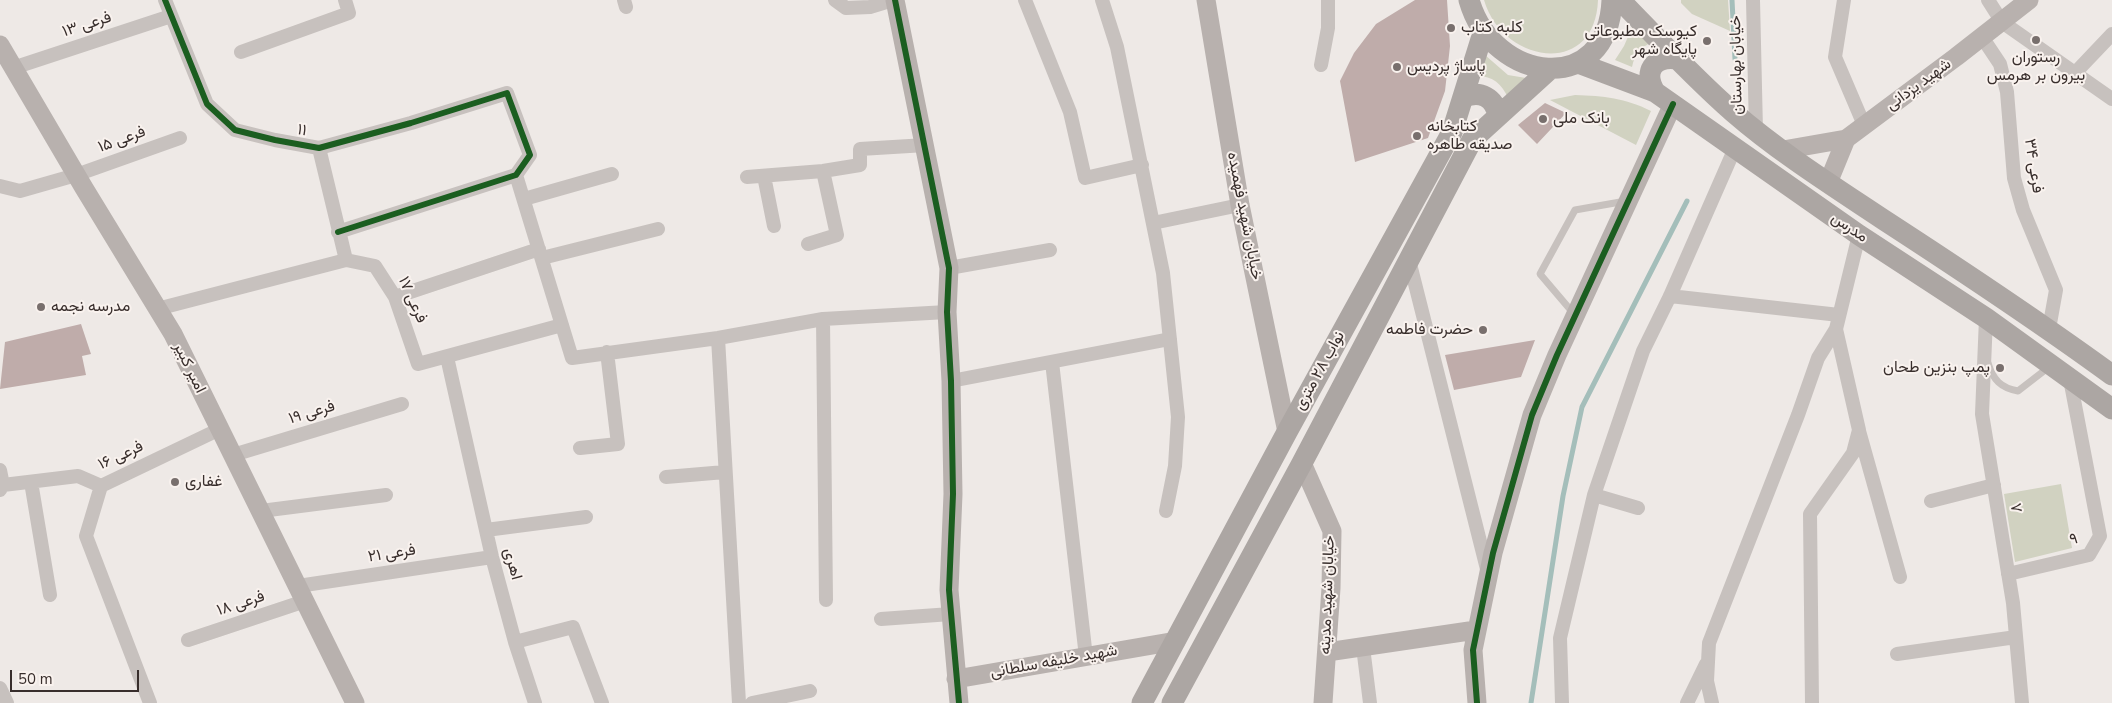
<!DOCTYPE html>
<html>
<head>
<meta charset="utf-8">
<style>
	body { margin:0 }
	#map { position:relative; width:2112px; height:703px; overflow:hidden; background:#eee9e6; font-family:"Nunito Sans",sans-serif }
	canvas { display:block }
	.scale { position:absolute; left:10px; top:670px; width:129px; height:22px; box-sizing:border-box; border:2px solid #382e2c; border-top:0; padding-left:6px; font-size:15px; line-height:18px; white-space:nowrap; color:#382e2c; -webkit-text-stroke:4px #f9f2ee; paint-order:stroke }
</style>
</head>
<body>
<div id="map">
<canvas width="2112" height="703"></canvas>
<div class="scale">50 m</div>
</div>
<script>
const c = document.querySelector('canvas').getContext('2d');
c.lineJoin = 'round';
function paint(path, color) {
  c.fillStyle = color;
  c.fill(path, 'evenodd');
}
function stroke(path, color, width, dash) {
  c.strokeStyle = color;
  c.lineWidth = width;
  c.lineCap = dash ? 'butt' : 'round';
  c.setLineDash(dash || []);
  c.stroke(path);
}
function drawText(font, color, halo, rows, align = 'center') {
  c.font = font + ' "Nunito Sans",Vazirmatn,sans-serif';
  c.lineWidth = 4;
  c.setLineDash([]);
  c.textBaseline = 'middle';
  c.strokeStyle = halo;
  c.fillStyle = color;
  for (const [text, x, y, turn = 0] of rows) {
    c.save();
    c.translate(x, y);
    c.rotate((+turn || 0) * Math.PI / 180);
    c.textAlign = isNaN(turn) ? turn : align;
    if (halo) c.strokeText(text, 0, 0);
    c.fillText(text, 0, 0);
    c.restore();
  }
}
const green = new Path2D(`
	M1484 0H1598C1595 79 1502 63 1484 0Z
	M1681 0H1728L1730 31 1692 14 1681 3Z
	M1634 23 1652 42C1640 48 1635 53 1632 67L1615 60 1624 46Z
	M1485 55 1508 75 1526 78 1508 98C1502 84 1493 76 1477 76Z
	M1575 95C1604 96 1625 98 1651 111L1636 145 1550 100Z
	M2061 484 2072 548 2015 562 2004 494Z`);
const stream = new Path2D(`
	M1732 0 1735 59
	M1531 703 1563 496 1582 407 1687 201`);
const building = new Path2D(`
	M1415 0H1447L1450 46 1445 91 1428 138 1355 162 1340 81 1354 53 1376 24Z
	M1545 103 1566 113 1537 144 1518 125Z
	M81 324 91 354 82 356 86 375 0 389 5 342Z
	M1535 340 1521 377 1454 390 1445 355Z`);
const lane = new Path2D(`
	M1574 314 1540 274 1575 210 1626 201
	M1988 363C1993 380 2001 388 2018 391L2049 367`);
const street = new Path2D(`
	M165 0 207 104 235 130 275 140 319 148 411 123 507 93 530 155 516 175 338 232
	M624 0 626 7
	M835 0 846 8 870 7 893 0
	M1025 0 1070 112 1085 178 1142 165
	M1102 0 1117 47 1163 273 1178 417 1175 466 1166 511
	M1753 0 1756 130
	M1844 0 1835 57 1864 125
	M1988 0 2002 22 2112 99
	M1982 37 2000 64 2007 92 2014 178 2023 210 2056 290 2049 329
	M241 52 349 13 345 0
	M1321 65 1328 28V0
	M13 68 171 16
	M2075 73 2112 34
	M319 148 346 260
	M516 175 572 358 718 338 823 319 947 312
	M764 176 774 226
	M747 177 823 171 860 165V149L926 145
	M0 186 20 191 76 175 180 138
	M524 199 612 174
	M1153 223 1240 205
	M808 244 837 235 823 171
	M542 258 658 229
	M1409 260 1488 573
	M949 268 1050 250
	M1670 296 1839 315
	M395 297 539 249
	M157 309 346 260 375 266 395 297 418 364 562 325
	M1986 318 1982 414 2013 603 2022 703
	M823 319 826 600
	M718 338 739 703
	M447 357 492 557 515 642 573 627 602 703
	M1052 362 1086 657
	M951 381 1170 339
	M1859 431 1900 577
	M580 448 618 444 607 352
	M233 455 402 404
	M0 470 3 485 0 490
	M666 477 725 472
	M31 482 50 595
	M3 485 78 476 101 486 220 429
	M101 486 86 536 150 703
	M1594 495 1638 508
	M1931 501 1994 485
	M261 511 386 495
	M486 530 586 517
	M2008 574 2089 555 2100 536 2070 379
	M298 586 492 557
	M881 619 951 614
	M188 640 305 601
	M515 642 535 703
	M1363 647 1370 703
	M1897 654 2016 637
	M0 688 7 703
	M752 703 810 691
	M1562 703 1560 638 1594 495 1643 351 1670 296 1735 148
	M1687 703 1706 664
	M1712 703 1707 681 1709 643 1798 415 1818 358 1836 329 1859 235
	M1812 703 1810 514 1853 453 1859 430 1836 329`);
const secondary = new Path2D(`
	M895 0 949 268 947 312 951 381 953 494 949 590 959 703
	M1206 0 1240 205 1287 432
	M0 45 84 188 173 334 355 703
	M1783 150 1846 139
	M1828 183 1846 139 1956 57 2029 0
	M1302 463 1332 531 1331 588 1323 703
	M1327 652 1476 630
	M956 679 1176 641
	M1477 703 1473 650 1493 553 1532 415 1557 355 1673 104`);
const primary = new Path2D(`
	M1469 0C1493 84 1608 98 1612 0
	M1620 0C1657 38 1693 77 1733 112 1779 152 1833 186 1884 220 1961 270 2038 321 2112 375
	M1578 63 1655 92 1859 235 1986 318 2112 409
	M1655 92C1643 72 1653 56 1677 59
	M1463 98C1480 89 1495 98 1498 116
	M1142 703 1287 432 1452 132 1483 33
	M1172 703 1302 463 1472 140 1549 70`);
const cycleway = new Path2D(`
	M165 0 207 104 235 130 275 140 319 148 411 123 507 93 530 155 516 175 338 232
	M895 0 949 268 947 312 951 381 953 494 949 590 959 703
	M1477 703 1473 650 1493 553 1532 415 1557 355 1673 104`);
const markers = [
	[1451,28,5,"#786f6d"],
	[2036,40,5,"#786f6d"],
	[1707,41,5,"#786f6d"],
	[1397,67,5,"#786f6d"],
	[1543,119,5,"#786f6d"],
	[1417,136,5,"#786f6d"],
	[41,307,5,"#786f6d"],
	[1483,330,5,"#786f6d"],
	[2000,368,5,"#786f6d"],
	[175,482,5,"#786f6d"]
];
const streetNames = [
	["فرعی ۱۳",87,25,-18],
	["خیابان بهارستان",1737,65,-91],
	["شهید یزدانی",1919,85,-36],
	["۱۱",302,131,10],
	["فرعی ۱۵",122,140,-20],
	["فرعی ۳۴",2033,166,81],
	["خیابان شهید فهمیده",1244,216,79],
	["مدرس",1849,228,34],
	["فرعی ۱۷",412,300,66],
	["امیر کبیر",189,368,64],
	["نواب ۲۸ متری",1320,371,-61],
	["فرعی ۱۹",312,413,-17],
	["فرعی ۱۶",121,456,-25],
	["۷",2015,508,81],
	["۹",2074,540,-16],
	["فرعی ۲۱",392,554,-9],
	["اهری",512,564,75],
	["خیابان شهید مدینه",1328,595,-88],
	["فرعی ۱۸",241,604,-18],
	["شهید خلیفه سلطانی",1054,662,-10]
];
const poiNames = [
	["کلبه کتاب",1461,28],
	["کیوسک مطبوعاتی",1697,32,"right"],
	["پایگاه شهر",1697,50,"right"],
	["رستوران",2036,58,"center"],
	["بیرون بر هرمس",2036,76,"center"],
	["پاساژ پردیس",1407,67],
	["بانک ملی",1553,119],
	["کتابخانه",1427,127],
	["صدیقه طاهره",1427,145],
	["مدرسه نجمه",51,307],
	["حضرت فاطمه",1473,330,"right"],
	["پمپ بنزین طحان",1990,368,"right"],
	["غفاری",185,482]
];
paint(green, '#d1d2c1');
stroke(stream, '#a4beba', 5);
paint(building, '#bfacaa');
stroke(lane, '#c7c1be', 7);
stroke(street, '#c7c1be', 14);
stroke(secondary, '#b8b1ae', 19);
stroke(primary, '#aca6a3', 21);
stroke(cycleway, '#1b5e20', 6);
for (const [x, y, r, color] of markers) {
  const dot = new Path2D();
  dot.arc(x, y, r, 0, 2 * Math.PI);
  c.fillStyle = color;
  c.fill(dot);
  stroke(dot, '#f9f2ee', 2);
}
drawText('16px', '#382e2c', '#f9f2ee', streetNames);
drawText('16px', '#382e2c', '#f9f2ee', poiNames, 'left');
</script>
</body>
</html>
